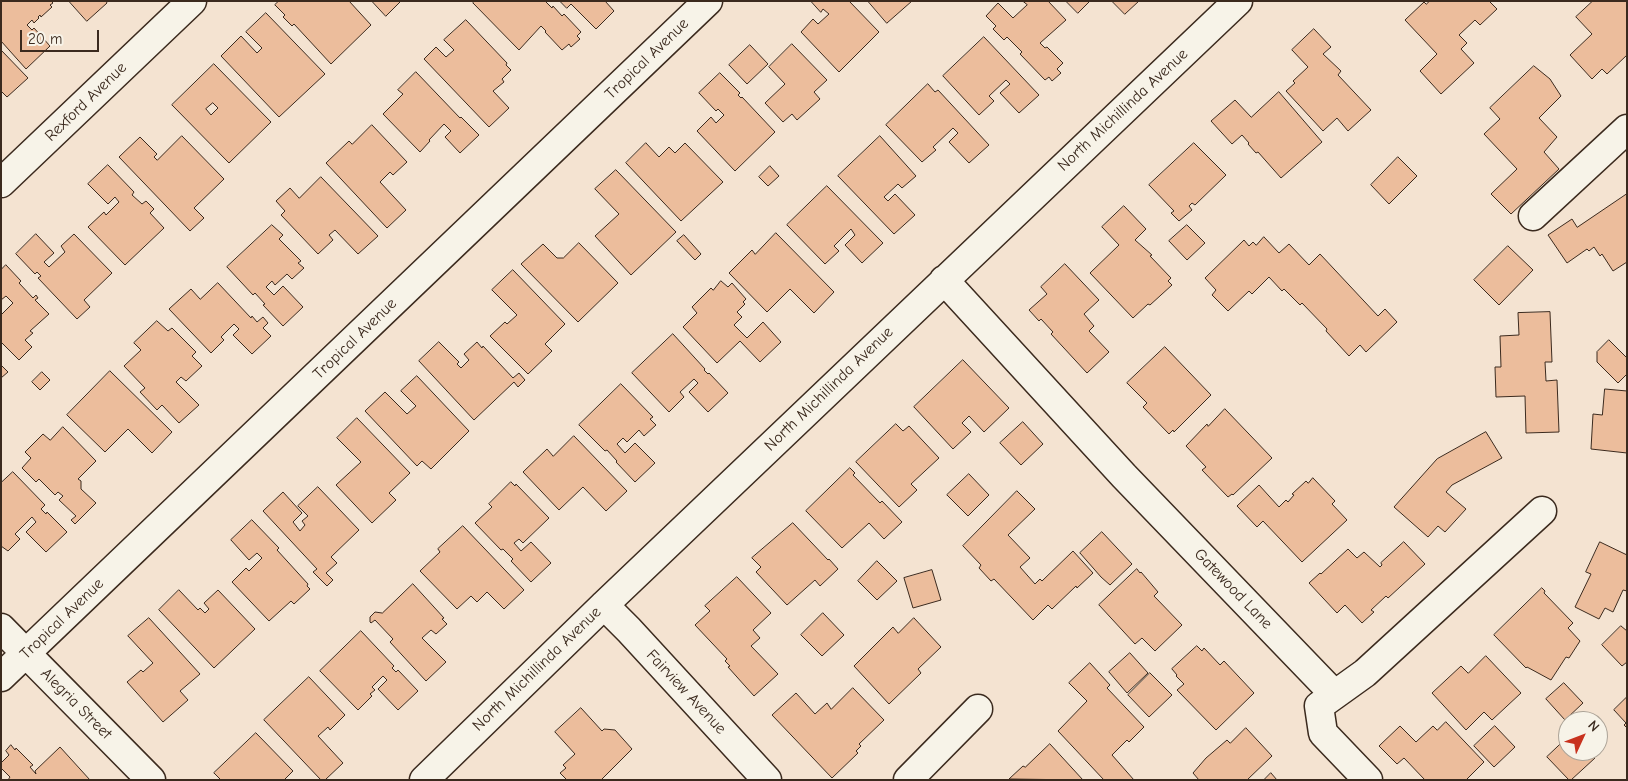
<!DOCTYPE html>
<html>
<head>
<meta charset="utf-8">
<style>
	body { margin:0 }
	#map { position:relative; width:1628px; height:781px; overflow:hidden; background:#f4e3d1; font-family:"Comic Neue",sans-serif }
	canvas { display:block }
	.frame { position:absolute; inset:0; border:2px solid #3b2a1e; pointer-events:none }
	.north { position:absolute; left:1558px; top:711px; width:50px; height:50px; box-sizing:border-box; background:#f7f3e8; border:1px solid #aca397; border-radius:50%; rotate:47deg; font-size:14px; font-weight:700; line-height:20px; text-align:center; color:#3b2a1e }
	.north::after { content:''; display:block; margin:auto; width:18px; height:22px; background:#c8321e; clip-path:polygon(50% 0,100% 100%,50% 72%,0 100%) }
	.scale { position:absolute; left:20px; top:30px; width:79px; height:22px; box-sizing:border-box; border:2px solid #3b2a1e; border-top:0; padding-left:6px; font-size:15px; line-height:18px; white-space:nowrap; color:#3b2a1e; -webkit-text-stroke:4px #f7f3e8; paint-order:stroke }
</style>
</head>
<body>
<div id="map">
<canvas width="1628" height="781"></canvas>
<div class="frame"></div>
<div class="north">N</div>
<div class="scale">20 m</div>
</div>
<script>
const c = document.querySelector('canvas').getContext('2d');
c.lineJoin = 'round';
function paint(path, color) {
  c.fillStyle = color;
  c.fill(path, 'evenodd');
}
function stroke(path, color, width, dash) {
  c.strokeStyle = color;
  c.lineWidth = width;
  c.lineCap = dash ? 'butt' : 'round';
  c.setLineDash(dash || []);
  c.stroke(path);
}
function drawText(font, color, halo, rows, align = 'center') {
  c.font = font + ' "Comic Neue",sans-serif';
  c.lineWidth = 4;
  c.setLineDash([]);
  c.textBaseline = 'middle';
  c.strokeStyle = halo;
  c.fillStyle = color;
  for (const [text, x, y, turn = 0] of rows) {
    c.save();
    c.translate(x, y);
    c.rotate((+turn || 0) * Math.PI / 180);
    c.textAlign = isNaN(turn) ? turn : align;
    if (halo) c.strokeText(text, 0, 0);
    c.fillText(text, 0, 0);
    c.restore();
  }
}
const building = new Path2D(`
	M1 1H51L53 3 50 5 52 7 41 17 40 15 38 17 39 18 34 23 32 20 27 25 32 30 34 28 50 46 26 69 1 41Z
	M69 1H106L107 3 87 21Z
	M279 1H349L371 25 331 64 294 24 292 26 283 17 285 15 275 5Z
	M372 1H401L386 16Z
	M475 1H545L552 8 553 6 562 16 564 14 581 32 577 36 580 39 571 47 569 44 562 50 545 32 546 31 541 26 519 50 473 3Z
	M560 1H605L614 11 596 29 571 4 567 8Z
	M811 1H849L879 32 839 72 801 32 813 19 818 24 829 14 823 9 821 12Z
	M868 1H912L887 23Z
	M1023 1H1048L1066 20 1040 43 1045 48 1047 47 1063 63 1057 69 1061 73 1052 81 1049 77 1045 80 1020 54 1022 52 1007 37 1004 40 993 29 996 26 986 16 998 3 1013 18 1027 5Z
	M1066 1H1090L1078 13Z
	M1112 1H1139L1125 14Z
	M1430 1H1489L1497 9 1480 25 1475 20 1459 35 1467 43 1461 49 1474 63 1441 94 1420 71 1437 54 1405 20 1424 2 1426 4Z
	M1593 1H1627V55L1607 74 1602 69 1592 79 1570 55 1592 34 1576 17Z
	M266 13 325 74 279 117 221 56 241 36 257 53 262 48 246 32Z
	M466 20 507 63 506 65 511 70 502 79 504 82 493 91 509 108 489 127 424 59 436 47 446 57 454 50 444 40Z
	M1314 29 1331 47 1323 54 1341 71 1338 75 1371 110 1348 131 1337 118 1323 131 1286 91 1295 83 1293 81 1308 67 1292 50Z
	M984 37 1039 95 1019 113 1000 93 1010 84 1006 80 989 96 994 101 979 115 943 76Z
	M792 44 827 80 814 92 820 99 797 120 792 114 783 122 765 103 785 84 769 67Z
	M750 45 768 64 747 84 729 65Z
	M1 50 28 78 7 97 1 91Z
	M214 64 271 122 229 163 172 105ZM213 103 218 108 211 115 206 109Z
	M1534 66 1550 79 1561 96 1539 118 1557 137 1544 152 1559 169 1511 214 1491 194 1517 169 1484 134 1500 119 1490 108Z
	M416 72 460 118 461 117 479 135 460 153 445 137 451 131 444 124 429 140 430 141 420 152 383 114 403 94 398 90Z
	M720 73 740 93 738 95 741 98 742 97 775 132 735 171 697 131 711 117 716 123 724 115 718 109 716 111 699 93Z
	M928 84 935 92 938 90 989 145 969 163 949 142 958 133 953 128 933 147 936 150 922 162 886 125Z
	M1279 92 1322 142 1281 178 1258 152 1256 153 1248 144 1249 143 1242 135 1232 144 1211 121 1235 100 1251 117Z
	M372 125 407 162 393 175 390 172 380 182 406 210 387 228 326 163 349 141 352 144Z
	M182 136 224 179 194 208 204 218 190 231 119 157 140 137 157 154 154 157 157 160Z
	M880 136 916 176 902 188 898 184 884 197 888 201 895 194 915 215 894 234 838 176Z
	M646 143 659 157 669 147 675 153 685 143 723 182 681 221 626 163Z
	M1194 143 1226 175 1195 205 1192 203 1189 206 1192 210 1179 221 1171 213 1174 211 1149 185Z
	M1398 157 1417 176 1389 204 1371 185Z
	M108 165 134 192 132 195 142 204 146 201 154 209 150 213 164 228 125 265 88 227 104 212 106 215 119 202 115 197 108 204 88 184Z
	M770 166 779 176 768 186 759 177Z
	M616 170 676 232 631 275 595 236 619 214 595 189Z
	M321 177 378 236 358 254 335 230 329 235 333 240 318 254 281 215 285 211 276 201 290 188 299 198Z
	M827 186 883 243 862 263 845 245 855 235 851 229 834 246 839 251 825 264 787 225Z
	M1627 194V262L1613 271 1602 254 1600 256 1594 247 1589 251 1587 249 1567 263 1548 235 1572 219 1577 227Z
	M1124 206 1146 229 1135 240 1152 255 1150 256 1171 278 1168 281 1172 285 1150 305 1148 304 1133 318 1090 273 1119 245 1102 227Z
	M272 225 283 235 279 239 301 261 298 263 304 268 292 279 287 274 275 285 272 281 266 287 274 295 283 286 303 307 283 326 263 305 265 304 255 293 253 295 227 267Z
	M1187 225 1205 243 1187 260 1169 241Z
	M776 233 834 292 814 313 790 289 767 312 729 273 752 250 755 254Z
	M36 234 54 253 44 262 49 267 65 252 61 246 74 234 112 273 84 300 90 307 77 319 38 278 41 276 37 272 35 274 16 254Z
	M684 235 701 254 695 260 677 241Z
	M1264 237 1279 253 1289 244 1309 265 1320 254 1378 316 1385 309 1397 322 1366 352 1360 345 1349 356 1326 331 1327 329 1302 303 1300 305 1284 289 1282 291 1269 277 1252 294 1249 291 1228 311 1212 295 1216 290 1205 278 1244 240 1249 246 1253 242 1256 245Z
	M579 243 618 283 578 322 521 264 543 244 557 258H563Z
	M1508 246 1533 270 1499 305 1474 280Z
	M1065 264 1099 300 1084 314 1094 326 1089 331 1109 352 1087 373 1051 334 1053 332 1041 319 1039 321 1029 310 1047 294 1041 287Z
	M6 265 21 281 19 283 33 298 36 295 38 298 35 300 49 314 30 331 33 333 25 340 32 347 19 360 1 342V315L13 303 6 296 1 300V270Z
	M513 270 565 324 545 344 552 351 528 374 490 336 505 322 507 324 517 315 492 290Z
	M721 281 728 287 732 283 746 299 743 302 745 304 737 312 742 317 734 325 747 338 763 322 781 342 760 362 740 341 717 363 683 327 697 313 692 307 711 288 713 290Z
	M218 283 251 318 252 316 257 322 263 317 268 323 263 328 271 336 252 354 233 335 239 329 234 324 221 337 224 340 211 353 169 309 191 289 200 299Z
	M1550 312 1552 362H1545L1546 381 1557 380 1559 432 1526 433 1525 396 1496 397 1495 367H1501L1500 336 1519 335 1518 313Z
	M157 321 168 331 172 328 196 352 192 356 202 366 186 381 181 377 176 382 199 405 179 423 162 405 157 410 140 392 145 388 124 366 141 350 134 343Z
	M673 334 705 369 704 370 708 374 709 373 728 393 708 412 689 392 698 383 694 379 680 392 684 397 669 412 632 373Z
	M1609 340 1627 358V374L1618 383 1597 362V352Z
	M439 342 459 362 457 364 461 368 469 360 464 354 477 342 482 348 483 346 513 378 519 373 525 380 518 387 514 382 474 420 419 361Z
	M1165 347 1211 395 1174 432 1173 430 1169 434 1143 407 1147 403 1127 383Z
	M963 360 1009 408 984 432 969 416 962 423 971 432 953 449 914 407Z
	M1 365 8 372 1 378Z
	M110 371 172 432 152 453 128 429 105 452 67 415Z
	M42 372 50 380 40 390 32 382Z
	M417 376 469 431 431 469 422 461 417 466 365 411 385 392 407 414 416 406 401 391Z
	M621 384 653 417 650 419 656 425 644 436 639 430 627 442 623 438 617 444 625 453 635 443 655 463 635 482 616 462 617 461 607 450 605 451 579 425Z
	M1605 389 1627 391V453L1591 449 1593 414 1602 415Z
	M1225 409 1272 458 1233 495 1232 494 1228 497 1202 470 1206 467 1186 446 1207 424 1208 426Z
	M357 418 410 473 389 493 396 500 372 523 336 485 361 462 337 438Z
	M1023 422 1043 444 1021 465 1000 443Z
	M896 424 903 431 909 426 939 458 911 484 917 490 899 507 856 462Z
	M63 427 96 461 78 479 81 481V489L96 503 75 524 71 520 76 516 59 500 63 496 58 492 55 495 39 479 36 482 22 468 31 458 25 452 43 434 50 440Z
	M1486 432 1502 458 1452 485 1446 492 1466 509 1445 532 1438 526 1428 537 1394 507 1437 459Z
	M574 436 627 491 606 511 583 487 559 510 523 472 547 449 553 456Z
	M850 468 855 473 853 475 880 503 882 501 902 522 884 539 869 523 842 548 806 511Z
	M13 472 45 505 41 509 46 514 47 512 67 532 46 552 26 532 36 522 32 517 15 534 20 539 8 551 1 546V483Z
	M969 474 989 495 968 516 947 495Z
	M1313 478 1335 501 1332 504 1347 520 1302 562 1263 521 1257 527 1237 506 1259 485 1279 507 1286 500 1288 502 1294 495 1292 494 1306 481 1308 483Z
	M511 482 515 486 516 484 549 518 523 543 519 539 514 543 521 551 531 542 551 563 531 582 511 561 513 559 503 549 501 550 475 523 492 507 489 504Z
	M318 487 359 530 331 557 337 563 326 573 333 580 327 586 313 572 317 569 263 511 283 492 302 513 293 522 300 531 305 525 302 521 308 516 298 506Z
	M1017 491 1035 509 1008 535 1030 558 1020 567 1035 584 1040 579 1042 581 1073 551 1093 573 1077 588 1076 586 1052 609 1048 605 1033 620 994 579 991 581 979 568 981 565 963 546Z
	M252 520 279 548 277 550 308 584 307 586 310 589 294 604 291 601 269 621 232 582 246 568 249 571 262 558 257 553 249 560 231 540Z
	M793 523 828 560 829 559 838 569 820 586 815 580 787 605 756 572 761 567 752 558Z
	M463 526 524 590 504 609 487 592 477 602 471 596 457 609 420 571 440 552 438 549Z
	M1102 532 1132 564 1110 585 1101 577 1080 553Z
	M1404 542 1425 564 1388 598 1386 596 1371 610 1374 612 1362 623 1345 605 1337 613 1309 583 1320 573 1321 574 1348 549 1357 558 1364 552 1380 567 1382 565 1381 563Z
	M1600 542 1627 555V591L1623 590 1613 612 1605 608 1599 619 1575 607 1591 574 1586 572Z
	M877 561 897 581 877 600 858 581Z
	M1137 569 1140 573 1141 572 1158 592 1154 596 1182 625 1155 651 1142 638 1135 644 1099 605Z
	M932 570 941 600 913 608 904 578Z
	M737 577 771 613 753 630 760 638 751 646 778 674 754 696 728 667 730 666 725 661 727 659 695 625 710 611 705 606Z
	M413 584 444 618 442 619 447 624 436 634 431 630 422 638 446 662 426 681 390 642 393 639 375 620 371 623 370 622V617L375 612 382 613Z
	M1542 588 1545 591 1544 593 1573 623 1568 628 1580 641 1569 658 1566 657 1551 680 1527 667 1526 668 1494 635Z
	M179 590 198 610 200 608 205 613 209 609 204 603 218 590 255 629 214 668 159 610Z
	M823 613 844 635 822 656 801 635Z
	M149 618 200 674 180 691 188 700 163 722 127 682 141 670 143 672 153 663 128 636Z
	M914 618 941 647 918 669 921 673 889 704 854 666 893 627 898 633Z
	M1621 626 1627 631V662L1622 666 1602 645Z
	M361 631 394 666 392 668 396 672 398 670 418 691 398 710 378 689 387 680 383 676 372 687 375 690 370 694 372 696 358 710 320 671Z
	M1197 646 1202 651 1204 648 1220 665 1224 661 1254 693 1216 730 1177 690 1184 684 1176 676 1177 675 1172 669Z
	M1130 653 1148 673 1127 693 1109 672Z
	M1486 656 1521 693 1492 720 1484 712 1466 730 1432 693 1461 666 1468 673Z
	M1090 663 1110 685 1107 688 1144 727 1129 742 1127 740 1112 755 1134 780H1104L1058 731 1087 701 1069 683Z
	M1150 673 1172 695 1149 717 1128 695Z
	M309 677 345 715 330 730 328 727 318 736 343 763 325 780H321L264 720Z
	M1564 683 1583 703 1565 720 1546 699Z
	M853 688 884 720 859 744 861 746 856 751 858 753 832 778 772 715 796 693 815 714 827 703 831 709Z
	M1627 697V728L1624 725 1626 723 1614 710Z
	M581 708 602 731 604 729 615 730 632 749 601 780H567L560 773 566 768 563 765 575 754 555 732Z
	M1446 722 1484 762 1466 780H1425L1404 758 1397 764 1379 746 1400 726 1416 742 1433 726 1437 730Z
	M1495 726 1515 747 1494 767 1474 746Z
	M1246 728 1272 756 1247 780H1199L1193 773 1206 758 1227 740 1230 743Z
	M256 733 293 771 284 780H221L214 773Z
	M1568 737V751H1588L1595 758 1571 780H1569L1547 757Z
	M1050 744 1083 780 1009 779 1023 766 1025 767Z
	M11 745 15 750 16 748 33 765 30 767 36 774 35 771 60 747 90 780H8L10 777 1 768V763L9 755 6 751Z
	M1271 773 1277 780H1264Z`);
const minor = new Path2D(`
	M1 183 192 1
	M1533 216 1627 129
	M944 280 1124 476 1334 694
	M604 605 629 630 767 780
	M1 628 151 780
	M1 677 708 1
	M424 780 604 605 1238 1
	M908 780 978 709
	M1368 780 1323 733 1319 706 1365 673 1542 511`);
const streetNames = [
	["Tropical Avenue",647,59,-44],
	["Rexford Avenue",86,102,-44],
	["North Michillinda Avenue",1123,110,-43],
	["Tropical Avenue",355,339,-44],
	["North Michillinda Avenue",829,389,-44],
	["Gatewood Lane",1233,589,46],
	["Tropical Avenue",62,619,-44],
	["North Michillinda Avenue",537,669,-44],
	["Fairview Avenue",686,692,47],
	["Alegria Street",76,704,45]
];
paint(building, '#ecbd9c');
stroke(building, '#3b2a1e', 1);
stroke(minor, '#3b2a1e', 31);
stroke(minor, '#f7f3e8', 28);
drawText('16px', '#3b2a1e', '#f7f3e8', streetNames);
</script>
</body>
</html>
